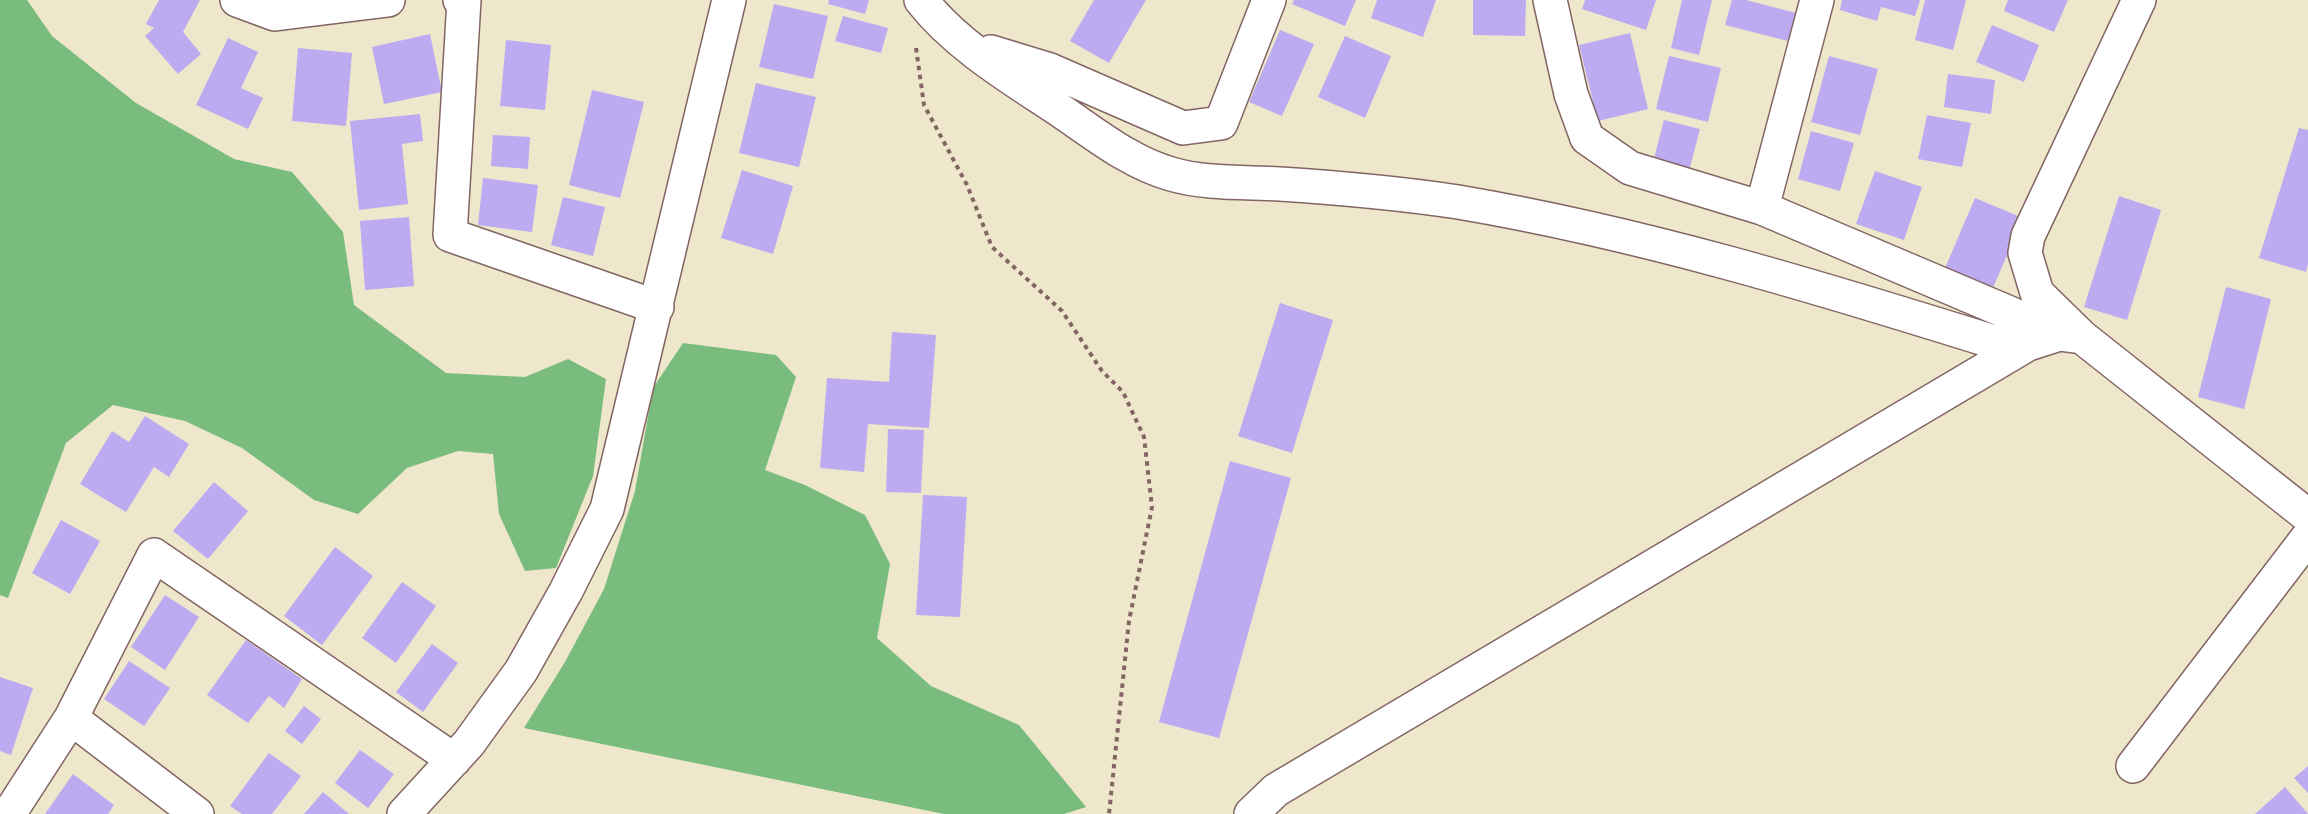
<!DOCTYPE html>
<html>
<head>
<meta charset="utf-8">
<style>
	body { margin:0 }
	canvas { display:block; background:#eee7cb }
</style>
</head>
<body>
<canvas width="2308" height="814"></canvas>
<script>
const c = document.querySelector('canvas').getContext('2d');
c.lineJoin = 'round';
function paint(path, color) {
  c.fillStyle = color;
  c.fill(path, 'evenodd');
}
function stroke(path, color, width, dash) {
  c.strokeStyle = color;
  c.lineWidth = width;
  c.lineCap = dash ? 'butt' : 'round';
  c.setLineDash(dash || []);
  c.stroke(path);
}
const forest = new Path2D(`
	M0 0H27L52 36 136 103 234 159 292 172 343 232 354 305 446 373 525 377 568 359 606 379 593 476 556 568 525 571 499 514 493 454 458 451 407 468 358 514 314 500 242 448 185 421 113 405 66 443 8 598 0 595Z
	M683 343 776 355 796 377 765 470 805 485 865 515 890 564 877 638 931 686 1019 725 1086 807 1064 814H944L524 728 565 662 604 589 635 491 653 388Z`);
const building = new Path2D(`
	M159 0H200L183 32 201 54 178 74 145 36 154 28 146 24Z
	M829 0H869L865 14 828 4Z
	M1094 0H1146L1109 63 1070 41Z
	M1294 0H1356L1345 26 1292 4Z
	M1377 0H1436L1423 37 1371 18Z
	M1473 0H1526L1525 36 1473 35Z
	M1585 0H1656L1646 30 1582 9Z
	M1682 0H1712L1699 55 1671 48Z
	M1732 0H1746L1796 13 1788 41 1725 25Z
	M1842 0H1920L1915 16 1881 7 1877 21 1840 10Z
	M1925 0H1966L1953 50 1915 40Z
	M2008 0H2068L2054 32 2004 11Z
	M774 4 828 16 813 79 759 67Z
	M843 16 888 28 881 53 835 41Z
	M1992 25 2039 45 2024 82 1976 62Z
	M1280 30 1314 44 1282 116 1249 102Z
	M1630 33 1648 109 1598 121 1579 45Z
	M430 34 442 92 384 104 372 47Z
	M1345 36 1391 56 1365 118 1318 97Z
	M228 38 258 52 241 88 263 98 248 129 196 105Z
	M506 40 551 45 545 110 500 106Z
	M298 48 352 53 346 126 292 121Z
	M1669 56 1721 68 1708 122 1656 109Z
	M1829 56 1878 69 1860 135 1811 122Z
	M1948 74 1995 80 1991 114 1944 107Z
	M756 83 816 97 799 167 739 153Z
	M592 90 644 102 620 198 569 185Z
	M420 114 423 141 402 144 408 204 359 210 350 121Z
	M1927 115 1971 123 1962 167 1918 159Z
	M1664 120 1700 129 1688 175 1652 166Z
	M2299 128 2308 130V264L2306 272 2259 258Z
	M1811 131 1854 143 1840 191 1798 179Z
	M493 135 530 137 528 169 491 166Z
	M742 170 793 186 773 254 721 238Z
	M1875 171 1922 187 1904 240 1856 224Z
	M483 178 538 185 532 232 478 225Z
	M2119 196 2161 210 2127 320 2084 307Z
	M563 197 605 207 593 256 551 245Z
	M1975 198 2023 218 1990 295 1942 275Z
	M409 217 414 286 365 290 360 221Z
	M2226 287 2271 299 2244 409 2198 397Z
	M1280 303 1333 320 1292 453 1238 436Z
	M892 332 936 335 929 428 868 424 864 472 820 468 827 378 889 382Z
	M145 416 189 444 169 477 154 467 126 512 80 484 112 431 129 442Z
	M888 429 924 430 921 493 886 492Z
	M1230 461 1291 478 1219 738 1159 722Z
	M214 482 248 511 208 559 173 531Z
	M923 495 967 497 960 617 916 615Z
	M61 520 100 541 70 594 32 573Z
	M335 547 373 576 322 645 284 616Z
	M402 582 436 606 396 663 362 638Z
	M165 595 199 617 165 670 131 647Z
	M246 640 302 679 284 708 269 696 248 723 207 695Z
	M432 644 458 663 423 712 396 692Z
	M129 661 170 688 144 726 104 699Z
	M0 677 33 688 11 755 0 751Z
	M304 706 321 719 302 744 285 731Z
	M360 750 394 774 368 808 335 783Z
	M269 753 301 776 272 814H242L230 806Z
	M2308 766V793L2294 778Z
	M73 774 114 805 108 814H45Z
	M2285 787 2308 814H2255Z
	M323 792 349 814H304Z`);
const path = new Path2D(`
	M916 48 924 105 967 185 992 247 1062 311 1102 371 1123 392 1144 437 1152 507 1129 621 1109 814`);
const minor = new Path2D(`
	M237 0 275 14 388 0
	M460 0H464L450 235 657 307
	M921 0C957 46 1013 79 1061 111 1095 134 1131 163 1171 174 1205 184 1244 182 1280 184 1340 188 1399 193 1458 202 1641 233 1818 287 1994 342L2028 344 2059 334 2082 337
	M1550 0 1571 94 1587 138 1630 168 1762 208
	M1817 0 1762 208 2059 334
	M2139 0 2028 236 2025 253 2037 293 2082 337 2308 516
	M991 52 1050 70 1183 128 1221 123 1269 0
	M71 718 197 814
	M2133 766 2308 537
	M9 814 71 718 154 555 454 760
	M404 814 469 743 521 671 566 591 607 509 729 0
	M1251 814 1276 790 2028 344`);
paint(forest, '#7abc7e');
paint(building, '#bcabf1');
stroke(minor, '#836563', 36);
stroke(path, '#836563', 4, [4.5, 4.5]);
stroke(minor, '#fff', 33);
</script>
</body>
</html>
